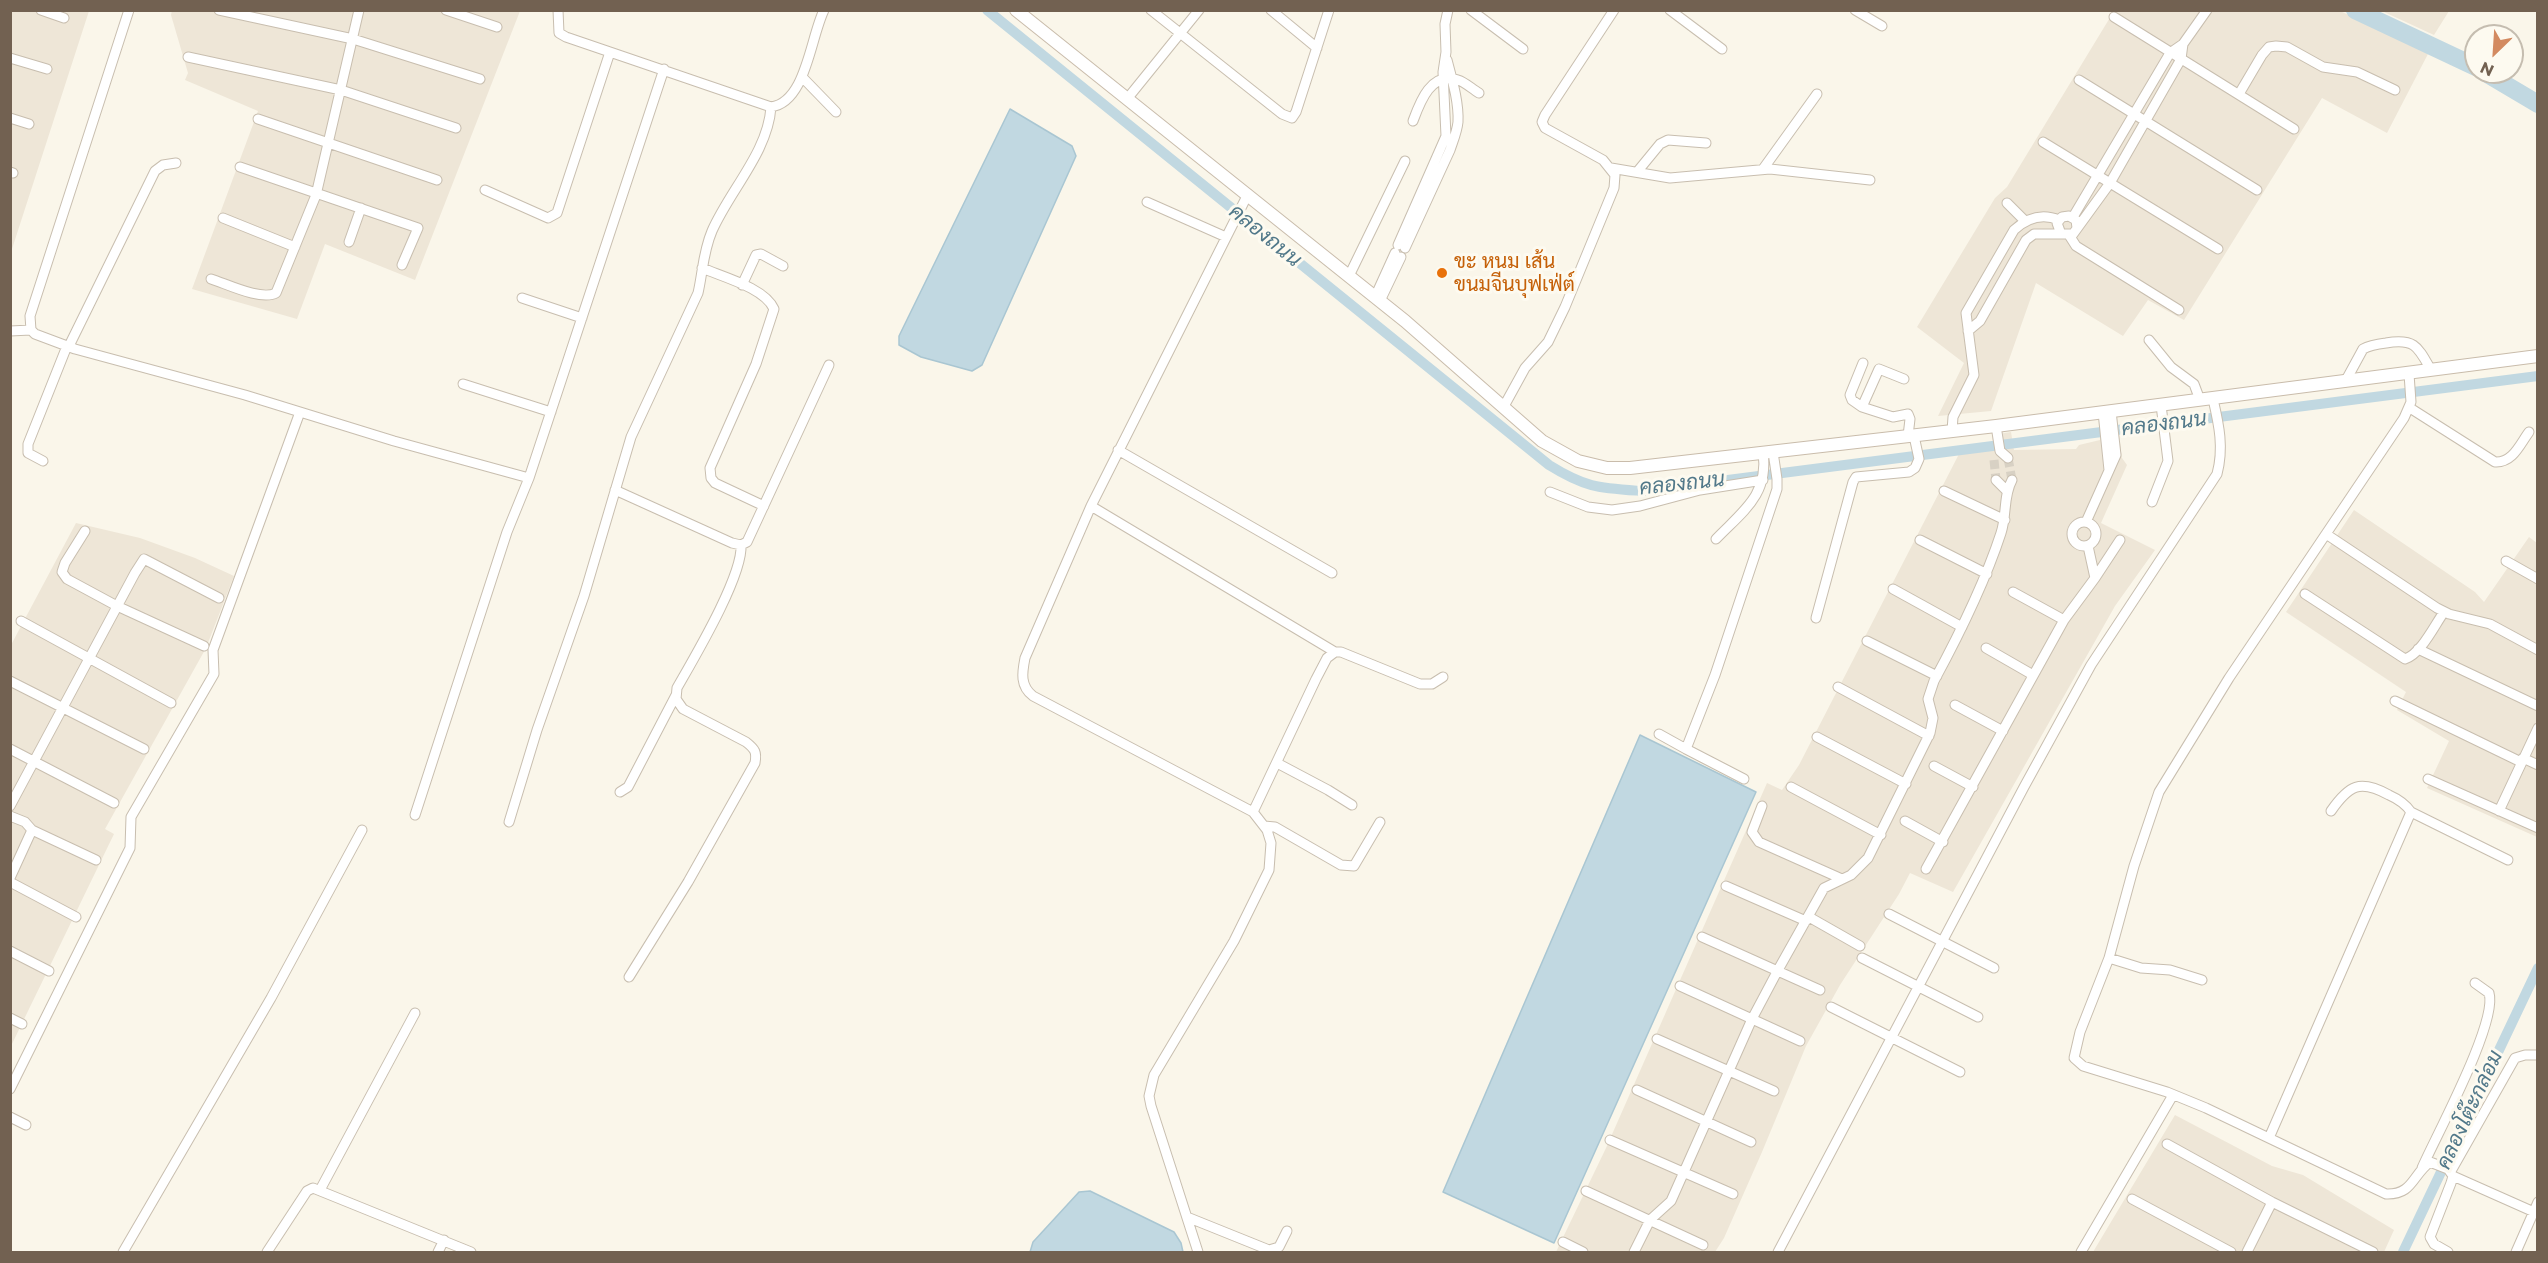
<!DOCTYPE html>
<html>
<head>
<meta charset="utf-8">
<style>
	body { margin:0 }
	#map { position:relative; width:2548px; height:1263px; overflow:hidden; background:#faf6ea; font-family:Montserrat,sans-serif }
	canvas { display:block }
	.frame { position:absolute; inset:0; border:12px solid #726151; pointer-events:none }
	.north { position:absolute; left:2464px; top:24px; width:60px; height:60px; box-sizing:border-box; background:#fdfaf0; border:2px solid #c5bdb0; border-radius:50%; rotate:205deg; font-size:16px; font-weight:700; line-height:24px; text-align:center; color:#726151 }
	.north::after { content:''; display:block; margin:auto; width:21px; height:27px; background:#d38a60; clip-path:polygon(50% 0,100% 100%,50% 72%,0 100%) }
</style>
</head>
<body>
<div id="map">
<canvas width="2548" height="1263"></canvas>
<div class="frame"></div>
<div class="north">N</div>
</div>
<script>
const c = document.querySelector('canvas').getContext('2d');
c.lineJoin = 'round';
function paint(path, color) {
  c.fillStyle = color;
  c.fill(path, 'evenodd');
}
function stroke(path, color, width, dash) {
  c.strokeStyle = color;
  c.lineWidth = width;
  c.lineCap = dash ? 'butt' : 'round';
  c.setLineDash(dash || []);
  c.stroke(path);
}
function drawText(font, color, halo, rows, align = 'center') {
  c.font = font + ' Montserrat,Sarabun,sans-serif';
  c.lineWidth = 6;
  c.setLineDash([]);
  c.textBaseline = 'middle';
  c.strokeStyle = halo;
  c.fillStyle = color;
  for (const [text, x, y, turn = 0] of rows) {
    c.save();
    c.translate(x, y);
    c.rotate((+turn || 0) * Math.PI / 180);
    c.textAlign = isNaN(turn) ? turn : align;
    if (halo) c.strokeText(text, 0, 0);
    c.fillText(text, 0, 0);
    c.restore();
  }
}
const residential = new Path2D(`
	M172 10 520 11 415 280 325 244 297 319 192 289 258 111 185 80 188 73 171 15Z
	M11 11H89L11 252Z
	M2114 11H2340L2429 52 2387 133 2322 98 2184 320 2148 300 2123 336 2036 283 1991 411 1938 416 1964 363 1917 327 1995 198 2007 187Z
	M2382 11H2449L2434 35Z
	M2117 418 2122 458 2127 465 2101 523 2155 550 2115 606 1953 892 1910 873 1899 894 1840 985 1806 1046 1762 1152 1724 1238 1715 1252H1556L1606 1148 1767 783 1782 790 1799 765 1959 454 1994 450 1992 435 2011 432 2014 450 2076 449 2079 445 2100 440 2099 419Z
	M2354 510 2475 592 2484 602 2529 537 2537 543V837L2427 788 2449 741 2397 710 2406 692 2286 612Z
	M76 523 140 538 195 558 234 576 206 648 105 829 114 834 11 1046V645Z
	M2175 1115 2272 1166 2303 1175 2394 1230 2384 1252H2093Z`);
const water = new Path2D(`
	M1010 109 1072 146 1076 156 982 365 972 371 921 357 899 345V336Z
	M1640 735 1756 792 1554 1243 1443 1192Z
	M1090 1191 1174 1232 1181 1243 1183 1252H1030L1033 1242 1079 1192Z`);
const canal = new Path2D(`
	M987 10 1549 465C1586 488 1599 488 1642 491L2538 376
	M2403 1252 2538 968`);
const river = new Path2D(`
	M2355 10 2476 67
	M2484 72 2538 104`);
const streetTunnel = new Path2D(`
	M2008 458 2012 480
	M1994 460 1996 480`);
const street = new Path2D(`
	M41 10 64 18
	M219 10 353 39 480 79
	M446 10 497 27
	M558 10 559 33 566 37 771 107C806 102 810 39 824 10
	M1151 10 1282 114 1292 118 1296 112 1329 10
	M1271 10 1317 48
	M1471 10 1523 49
	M1670 10 1722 49
	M1855 10 1882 26
	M2114 17 2294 129
	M188 57 341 90 456 128
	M10 58 47 69
	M803 78 836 112
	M2079 80 2257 190
	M2239 94 2262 55 2269 47 2276 46 2287 47 2323 67 2357 72 2395 90
	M1127 99 1199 10
	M10 118 29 124
	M258 119 437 180
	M1413 121C1420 102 1431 71 1458 80 1465 82 1472 89 1479 93
	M2043 142 2218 249
	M240 167 418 228 402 265
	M1611 168 1670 178 1770 169 1870 180
	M1763 169 1817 94
	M10 172 13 173
	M1637 172 1660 144 1668 140 1706 143
	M485 190 548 218 557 213 610 52
	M1147 202 1226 237
	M2007 203 2025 221
	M2073 217 2170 53 2183 44 2207 10
	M223 218 295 247
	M2077 228 2076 220 2069 216 2062 217 2057 223 2061 234H2073L2110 183 2181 59 2183 44
	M2069 235 2076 246 2179 310
	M349 242 361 208
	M1398 245 1446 136 1443 72 1446 52 1445 24 1448 10
	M1405 248 1450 150C1453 141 1457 132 1458 122 1459 102 1452 79 1447 60
	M702 268C723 277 765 288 774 309L756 364 710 468 711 478 715 483 764 506
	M1349 276 1405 161
	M211 279C227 284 261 301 276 293L316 195 359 10
	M742 285 756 255 761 254 783 266
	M1375 297 1395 253
	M522 298 582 318
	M1380 301 1401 257
	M31 330 30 316 129 10
	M10 331 31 330 35 334 75 349 245 395 394 441 529 478
	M1968 331 1980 321 2026 240 2034 234H2061
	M2149 340 2171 367 2194 384 2200 400
	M69 346 155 171 163 165 176 163
	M2409 374 2411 402 2404 418 2229 678 2159 792 2134 866 2109 958 2080 1032 2074 1058 2083 1066 2167 1092 2206 1108 2386 1194C2413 1195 2412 1175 2430 1162L2448 1169 2453 1176 2451 1183 2430 1237 2434 1244 2448 1252
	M1904 379 1879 369 1862 407 1893 417 1908 414 1910 419 1908 436
	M2345 382 2363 349C2370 345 2378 344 2386 343 2415 338 2418 347 2431 370
	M463 384 551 412
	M1862 407 1852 400 1850 395 1863 363
	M1503 408 1525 368 1548 342 1565 307 1614 188 1615 175 1603 160 1545 128 1542 122 1545 115 1614 10
	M2410 408 2495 462C2513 463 2520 444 2529 432
	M2103 412 2109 470
	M1996 426 2000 451 2008 458
	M1952 431 1953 417 1974 375 1966 313 2014 230C2027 218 2042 213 2059 220
	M1118 450 1332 573
	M43 461 28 453V444L67 346
	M1996 480 2006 490
	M615 490 732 543 741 545 747 542 829 365
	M1944 491 2005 520
	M1550 492 1588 507 1612 510 1640 506 1700 490 1763 480
	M2152 502 2168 461 2161 405
	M1091 506 1335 652
	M2086 522 2116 455 2111 411
	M2072 534a12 12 0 1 1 24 0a12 12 0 1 1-24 0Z
	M85 531 65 563 62 572 67 579 117 606 204 646
	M2326 534 2437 608 2449 614 2490 624 2538 650
	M1716 539C1743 511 1769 495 1763 452
	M1920 540 1987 574
	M2506 561 2538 579
	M2095 578 2120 540
	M1893 589 1962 627
	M2013 592 2064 620
	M2305 594 2405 659C2421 654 2434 626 2444 612
	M1816 618 1853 482 1856 477 1909 472 1915 468 1919 459 1914 436
	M21 621 171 703
	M1867 641 1937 676
	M1986 648 2033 675
	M2418 649 2538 706
	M10 681 144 749
	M1838 687 1929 736
	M2395 701 2521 762
	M1955 705 2003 731
	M1659 734 1686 749
	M1817 737 1906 784
	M10 749 114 803
	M2523 758 2538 765
	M1277 763 1328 790 1352 805
	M1934 766 1973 787
	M1744 779 1686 749 1715 675 1777 489V479L1773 452
	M2428 779 2538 828
	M1791 787 1881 835
	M620 792 628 787 676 695
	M10 806 135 573 144 559 219 598
	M1762 806 1752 832 1759 842 1842 879
	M2331 811C2349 785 2360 779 2389 795 2398 799 2405 803 2411 812
	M2499 811 2538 728
	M1253 812 1316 679 1327 658 1335 652H1341L1420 684H1432L1443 677
	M415 815 507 532 529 478 664 69
	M10 816 25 822 32 830 10 878
	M1905 821 1943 842
	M509 822 537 730 584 596 631 437 698 293C703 271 703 252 712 231 730 190 768 152 771 107
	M1264 826 1275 827 1341 865 1354 866 1380 822
	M32 830 96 860
	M1926 869 2064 620 2095 578 2088 546
	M10 882 76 917
	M1726 886 1806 921
	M1889 914 1994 968
	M1809 917 1860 946
	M1702 937 1820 990
	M10 951 49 971
	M1862 958 1978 1017
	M2109 958 2141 968 2170 970 2202 980
	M629 977 688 882 755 763C757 752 755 749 746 742L683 709 676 699 677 688C694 658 743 576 741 545
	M1680 986 1800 1041
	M1831 1007 1960 1072
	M10 1018 22 1024
	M1657 1039 1774 1091
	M10 1089 130 848 131 817 214 674 213 650 300 412
	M1637 1090 1751 1142
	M10 1117 26 1125
	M2269 1138 2411 812 2508 860
	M1610 1140 1733 1194
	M2167 1144 2272 1202 2373 1252
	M2422 1168C2436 1136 2498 1022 2489 993L2475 983
	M2451 1171 2515 1058 2525 1055H2538
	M2453 1176 2534 1212
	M320 1190 415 1013
	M1586 1191 1703 1245
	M2132 1199 2231 1252
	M1187 1217 1269 1250 1279 1247 1287 1231
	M1563 1242 1583 1252
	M123 1252 271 998 362 830
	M267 1252 307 1191 313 1188 471 1252
	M438 1252 444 1240
	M1198 1252 1151 1106 1149 1096 1154 1075 1234 941 1269 870 1271 843 1267 830 1253 812 1033 696C1020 686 1022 673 1025 658L1091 506 1248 194
	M1634 1252 1650 1220 1671 1201 1752 1019 1778 970 1824 888 1851 875 1868 858 1930 733 1933 718 1928 699 1934 681C1960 633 1984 585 2001 533 2007 515 2003 496 2012 480
	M1778 1252 2024 787 2091 665 2217 474C2224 448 2219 425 2213 399
	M2081 1252 2173 1095
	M2247 1252 2272 1202
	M2516 1252 2538 1202`);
const secondary = new Path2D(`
	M1016 10 1405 321 1542 441 1578 461 1607 468H1630L1996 426 2538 356`);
const markers = [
	[1442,273,6,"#e8710a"]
];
const foodNames = [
	["ขะ หนม เส้น",1454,262],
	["ขนมจีนบุฟเฟ่ต์",1454,285]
];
const waterNames = [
	["คลองถนน",1265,236,39],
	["คลองถนน",2164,424,-7],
	["คลองถนน",1682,484,-6],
	["คลองโต๊ะกล่อม",2470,1110,-65]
];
paint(residential, '#eee6d7');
paint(water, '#c1d8e1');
stroke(water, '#a9c6d2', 1.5);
stroke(canal, '#c1d8e1', 10);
stroke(river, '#c1d8e1', 18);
stroke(streetTunnel, '#d8d1c4', 9, [9, 4.5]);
stroke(street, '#c8beaf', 11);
stroke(secondary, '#c9bcab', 14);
stroke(street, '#fff', 9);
stroke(secondary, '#fff', 12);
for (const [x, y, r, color] of markers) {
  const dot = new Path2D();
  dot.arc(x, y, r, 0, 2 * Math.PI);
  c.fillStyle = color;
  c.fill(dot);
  stroke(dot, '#fdfaf0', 2);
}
drawText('20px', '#c56008', '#fdfaf0', foodNames, 'left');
drawText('italic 21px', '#517889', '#fdfaf0', waterNames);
</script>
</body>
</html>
